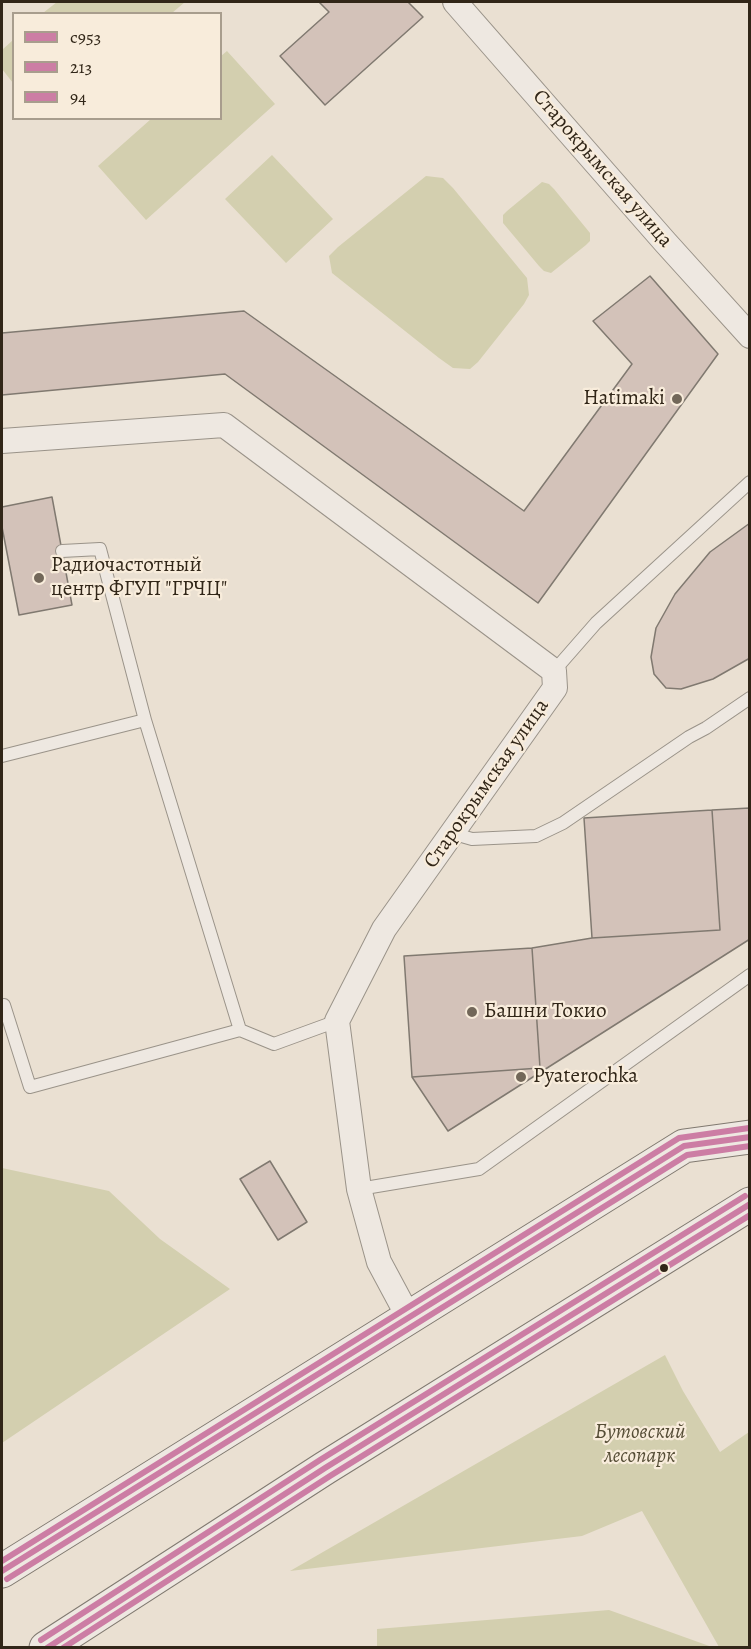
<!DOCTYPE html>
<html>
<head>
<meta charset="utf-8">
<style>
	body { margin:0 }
	#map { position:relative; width:751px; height:1649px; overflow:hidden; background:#eae0d2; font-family:Alegreya,serif }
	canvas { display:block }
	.frame { position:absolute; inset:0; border:3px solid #312618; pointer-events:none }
	.legend { position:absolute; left:12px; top:12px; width:210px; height:108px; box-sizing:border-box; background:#f8ecdb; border:2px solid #a89d8d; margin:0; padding:8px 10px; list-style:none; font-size:18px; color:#312618 }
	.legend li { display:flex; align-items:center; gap:12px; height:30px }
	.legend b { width:30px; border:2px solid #a89d8d }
</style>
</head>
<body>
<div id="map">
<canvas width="751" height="1649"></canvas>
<div class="frame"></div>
<ul class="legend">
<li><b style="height:8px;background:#cc7da4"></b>с953</li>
<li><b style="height:8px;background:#cc7da4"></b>213</li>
<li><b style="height:8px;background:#cc7da4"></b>94</li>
</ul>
</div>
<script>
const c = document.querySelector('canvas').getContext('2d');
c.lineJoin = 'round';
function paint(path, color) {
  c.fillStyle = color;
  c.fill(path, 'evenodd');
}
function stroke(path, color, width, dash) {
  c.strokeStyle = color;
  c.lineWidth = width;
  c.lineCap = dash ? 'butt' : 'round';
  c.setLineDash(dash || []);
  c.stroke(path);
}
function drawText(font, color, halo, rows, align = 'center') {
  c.font = font + ' Alegreya,serif';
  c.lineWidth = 4.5;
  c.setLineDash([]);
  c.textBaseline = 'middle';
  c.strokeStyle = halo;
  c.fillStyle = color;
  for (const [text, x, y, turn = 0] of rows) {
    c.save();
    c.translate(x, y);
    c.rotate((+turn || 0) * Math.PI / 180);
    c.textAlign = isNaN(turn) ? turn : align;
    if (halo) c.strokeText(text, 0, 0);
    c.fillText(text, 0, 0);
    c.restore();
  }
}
const green = new Path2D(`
	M57 2H185L172 13H43Z
	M13 40V83L2 69V50Z
	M227 51 275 104 146 220 98 166 151 119 220 118 221 56Z
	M272 155 333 219 286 263 225 199Z
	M426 176 443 178 453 188 527 278 529 295 524 304 478 362 470 369 453 368 439 358 332 273 329 256 338 247Z
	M542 182 549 184 554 189 590 233V241L586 245 551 273 544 271 539 266 503 223V215L507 211Z
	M2 1168 109 1191 160 1239 230 1289 2 1443Z
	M665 1355 683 1391 720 1452 749 1432V1647H719L642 1511 582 1536 290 1571Z
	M609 1610 712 1647H377V1629Z`);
const building = new Path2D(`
	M319 2H408L423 17 325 105 280 56 329 12Z
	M650 276 718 354 538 603 225 374 2 395V333L244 311 524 511 632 364 593 321Z
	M52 497 72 605 19 615 2 527V507Z
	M750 523V658L713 679 681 689 666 688 654 674 651 657 656 628 675 594 710 552Z
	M750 808V939L448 1131 412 1077 540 1068 532 948 592 938 720 930 712 810Z
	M712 810 720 930 592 938 584 818Z
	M532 948 540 1068 412 1077 404 956Z
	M270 1161 307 1222 278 1240 240 1179Z`);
const lane = new Path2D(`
	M554 671 596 623 750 482
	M145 720 240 1030 274 1044 337 1021
	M2 756 145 720 100 549 62 551
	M451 833 472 839 536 836 563 823 689 737 706 728 750 698
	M4 1005 30 1087 240 1030
	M359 1189 479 1169 750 975`);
const street = new Path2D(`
	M455 2 665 242 750 336
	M2 441 224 425 554 671 555 688 384 929 337 1021 359 1189 379 1262 409 1318`);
const secondary = new Path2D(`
	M2 1571 684 1146 750 1137
	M46 1648 325 1468 750 1204`);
const bus1 = new Path2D(`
	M2 1571 684 1146 750 1137
	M47 1648 325 1468 750 1204`);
const bus2 = new Path2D(`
	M7 1579 687 1155 750 1146
	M63 1648 330 1476 750 1215`);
const bus3 = new Path2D(`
	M2 1561 679 1138 749 1128
	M41 1640 320 1460 745 1196`);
const markers = [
	[677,399,6,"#726759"],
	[39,578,6,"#726759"],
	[472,1012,6,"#726759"],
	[521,1077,6,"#726759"],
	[664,1268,5,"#312618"]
];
const streetNames = [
	["Старокрымская улица",602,169,49],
	["Старокрымская улица",487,784,-55]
];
const poiNames = [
	["Hatimaki",665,399,"right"],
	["Радиочастотный",51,566],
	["центр ФГУП \"ГРЧЦ\"",51,590],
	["Башни Токио",484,1012],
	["Pyaterochka",533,1077]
];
const parkNames = [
	["Бутовский",640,1433],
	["лесопарк",640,1457]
];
paint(green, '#d3cfaf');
paint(building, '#d3c2b9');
stroke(building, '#807970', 1.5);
stroke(lane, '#9a9389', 14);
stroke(street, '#9a9389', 26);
stroke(secondary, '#807970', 35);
stroke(lane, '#eee8e1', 12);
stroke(street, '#eee8e1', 24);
stroke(secondary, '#eee8e1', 33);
stroke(bus1, '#cc7da4', 6);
stroke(bus2, '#cc7da4', 6);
stroke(bus3, '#cc7da4', 6);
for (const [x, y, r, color] of markers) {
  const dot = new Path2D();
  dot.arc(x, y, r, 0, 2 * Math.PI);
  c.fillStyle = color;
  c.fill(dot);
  stroke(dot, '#f8ecdb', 2);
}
drawText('21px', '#312618', '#f8ecdb', streetNames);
drawText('21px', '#312618', '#f8ecdb', poiNames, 'left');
drawText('italic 21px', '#554d36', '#f8ecdb', parkNames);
</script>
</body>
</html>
